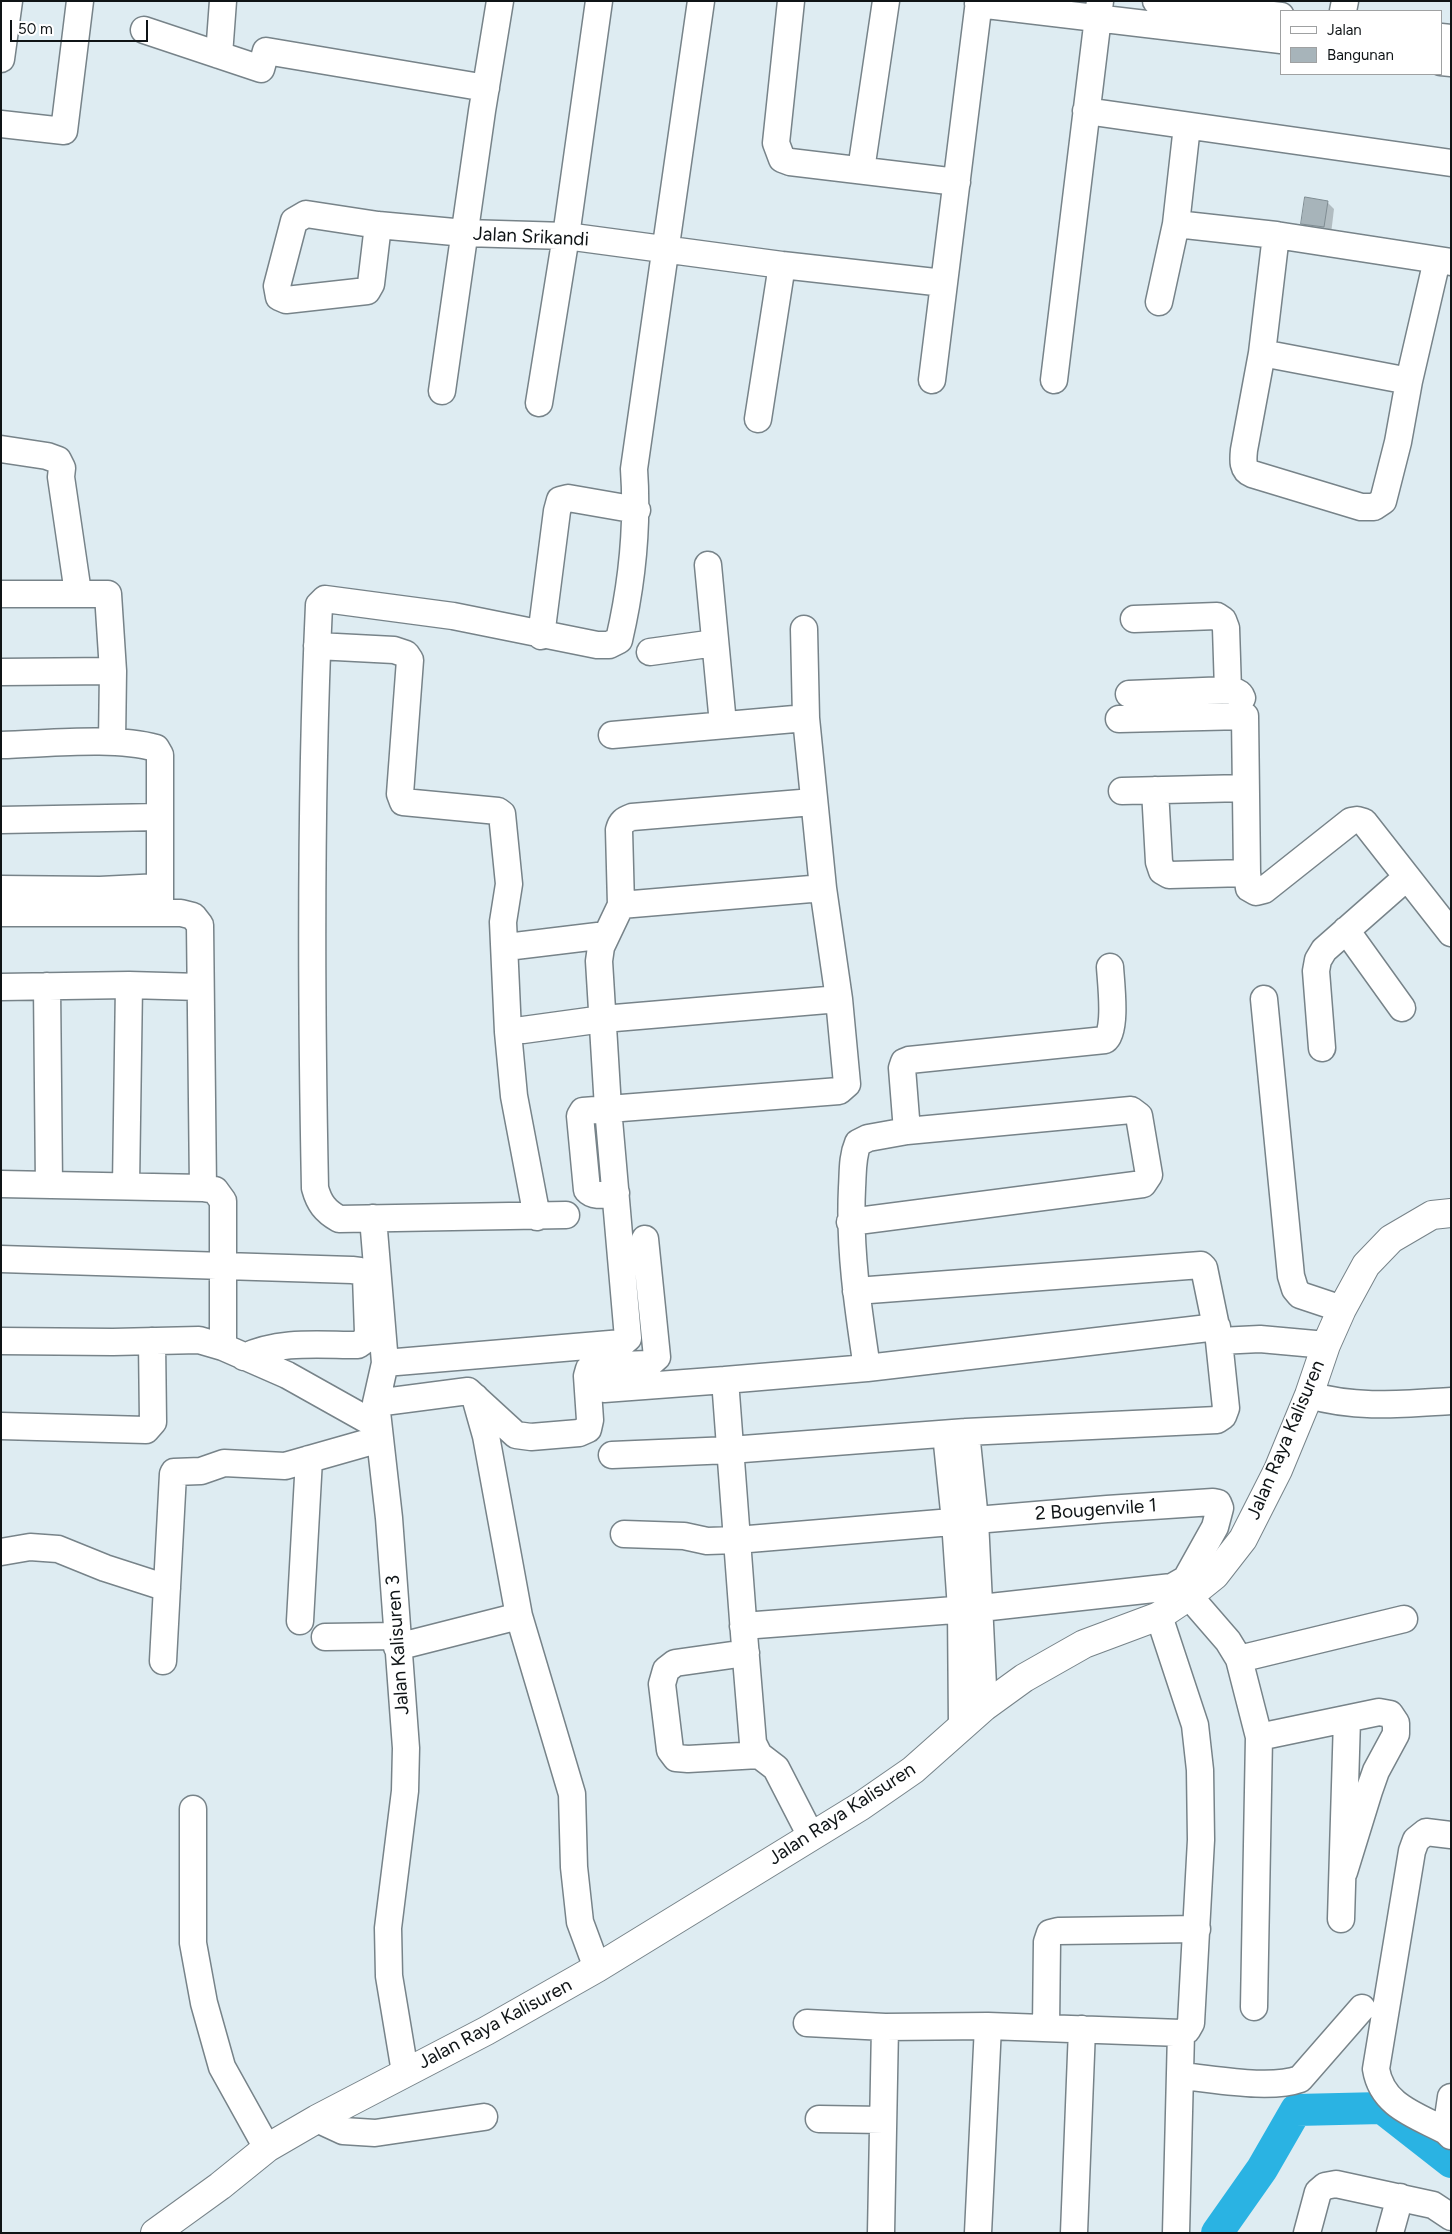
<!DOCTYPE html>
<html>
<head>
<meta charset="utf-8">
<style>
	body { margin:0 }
	#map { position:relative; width:1452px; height:2234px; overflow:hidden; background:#deecf2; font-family:Figtree,sans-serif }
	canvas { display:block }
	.frame { position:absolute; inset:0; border:2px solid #0f1416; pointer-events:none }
	.legend { position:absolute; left:1280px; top:10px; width:162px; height:65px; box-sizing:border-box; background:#fff; border:1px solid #9fa1a2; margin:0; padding:6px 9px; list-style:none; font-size:15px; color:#0f1416 }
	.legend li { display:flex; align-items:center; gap:10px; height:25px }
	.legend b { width:25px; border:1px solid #9fa1a2 }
	.scale { position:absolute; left:10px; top:20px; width:138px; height:22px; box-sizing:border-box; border:2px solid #0f1416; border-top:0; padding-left:6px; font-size:15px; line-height:18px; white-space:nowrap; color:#0f1416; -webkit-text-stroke:4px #fff; paint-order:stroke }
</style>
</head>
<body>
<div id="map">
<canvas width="1452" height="2234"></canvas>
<div class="frame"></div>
<ul class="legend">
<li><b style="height:6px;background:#fff"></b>Jalan</li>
<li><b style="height:14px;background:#a7b4ba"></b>Bangunan</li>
</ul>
<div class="scale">50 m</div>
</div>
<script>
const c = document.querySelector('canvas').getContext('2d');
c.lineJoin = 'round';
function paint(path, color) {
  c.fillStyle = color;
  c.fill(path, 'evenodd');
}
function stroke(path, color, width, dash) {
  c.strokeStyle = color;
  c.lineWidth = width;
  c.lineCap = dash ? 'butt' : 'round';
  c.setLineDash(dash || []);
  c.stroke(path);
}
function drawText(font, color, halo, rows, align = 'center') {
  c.font = font + ' Figtree,sans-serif';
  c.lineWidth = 4;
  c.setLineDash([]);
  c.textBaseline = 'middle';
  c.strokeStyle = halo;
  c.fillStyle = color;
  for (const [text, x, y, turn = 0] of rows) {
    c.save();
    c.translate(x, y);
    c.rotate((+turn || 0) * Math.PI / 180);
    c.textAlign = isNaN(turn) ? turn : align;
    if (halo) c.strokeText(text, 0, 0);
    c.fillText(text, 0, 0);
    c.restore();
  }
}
const shadow = new Path2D(`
	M1327 202 1334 209 1331 234 1310 230 1303 223Z`);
const river = new Path2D(`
	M1217 2233 1262 2169 1296 2110 1382 2108 1451 2162`);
const building = new Path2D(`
	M1305 197 1328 201 1324 227 1301 224Z`);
const minor = new Path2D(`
	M791 1 776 143 782 159 790 162 957 182
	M1156 1 1281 16
	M978 4 1281 40
	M1343 11 1345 1
	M144 30 261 69 266 51 486 88
	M1441 37 1451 38
	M219 55 223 1
	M1 59 9 1
	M1441 62 1451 63
	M1086 111 1451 163
	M1 124 64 131 80 1
	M1187 126 1176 224 1276 235 1451 262
	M861 170 886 1
	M378 225 371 284 367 291 286 300 279 297 277 286 294 221 306 214 378 225 465 233 566 236 782 265 944 283
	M1276 235 1262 353 1244 450C1243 460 1242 470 1252 474L1361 507H1374L1383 501 1398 442 1409 381 1437 260
	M1159 302 1176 224
	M1262 353 1409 381
	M932 380 979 1
	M1054 380 1100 1
	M442 391 482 111 500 1
	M539 403 566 236 599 1
	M758 419 782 265
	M1 449 47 456 58 460 62 468 61 477 78 593
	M708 565 723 724
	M1 594H108L113 671 112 742
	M1134 619 1217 616 1223 620 1226 628 1228 690
	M541 636 557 511 560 500 568 498 637 510
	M317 646 394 650 406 654 410 660 400 794 403 802 498 811 502 814 509 884 503 922 508 1032 514 1096 537 1217
	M650 652 715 643
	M1 672 113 671
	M1129 694 1228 690C1234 691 1240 692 1242 698
	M1119 719 1245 716 1247 873 1249 888 1256 892 1264 890 1351 821 1357 820 1364 822 1451 933
	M612 735 806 718
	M1 745C47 744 113 736 156 748L160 755V913
	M1155 790 1159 862 1162 871 1169 875 1247 873
	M1122 791 1245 788
	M1 820 159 817
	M1 889 100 890 160 887
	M621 905 823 888 806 718 804 629
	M1 913H181L193 916 200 925 203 1188 215 1190 223 1201V1347
	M1346 930 1402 1008
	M515 946 606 935
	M47 986 49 1185
	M1 987 129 985 200 987
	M1264 999 1291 1276 1295 1289 1300 1295 1342 1309
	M523 1030 603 1019 839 999
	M1322 1048 1316 971 1318 960 1324 950 1407 877
	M1 1184 203 1188
	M126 1186 129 985
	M616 1193C606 1194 594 1198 587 1190L580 1116 583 1111 839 1091 847 1084 839 999 823 888
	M566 1215 339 1219C325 1211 319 1203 315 1188 311 994 310 799 319 605L325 599 453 616 597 645H609L619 640C632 584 638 526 634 469L701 1
	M373 1218 385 1363 376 1403 389 1518 406 1748 405 1791 388 1928 389 1976 405 2072
	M850 1222 1143 1184 1149 1175 1139 1116 1131 1110 907 1131
	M1 1259 352 1270 360 1271 366 1276 368 1333 365 1340 358 1345C319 1345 281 1340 244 1357
	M1 1341 113 1342 199 1340 223 1347 287 1375 378 1426
	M1219 1341 1260 1339 1326 1345
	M385 1363 622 1343 628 1338 608 1108 599 961 601 947 621 905 619 830C621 822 624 820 632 817L813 802
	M867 1368 1217 1327
	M604 1389 725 1380
	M1309 1395C1358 1409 1401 1404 1451 1401
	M475 1397 486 1436 519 1616 572 1794 574 1867 580 1922 597 1968
	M376 1403 468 1391 516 1435 531 1437 579 1433 588 1429 590 1420 587 1376 589 1369 593 1366 649 1364 657 1357 645 1239
	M1 1426 146 1430 153 1422 152 1341
	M966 1432 975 1520 984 1707
	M946 1434 955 1521 961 1609 962 1726
	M612 1455 730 1450 966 1432 1217 1420 1223 1416 1226 1408 1219 1341 1204 1268 1201 1265 856 1291
	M624 1534 684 1536 707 1541 737 1540 725 1380 867 1368C858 1308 849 1249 852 1188 853 1172 852 1157 858 1143L868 1138 907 1131 902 1068 904 1062 909 1060 1105 1040C1117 1032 1111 983 1110 967
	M1 1552 30 1547 58 1549 105 1568 167 1588
	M1189 1596 1228 1641 1239 1659 1259 1737 1254 2007
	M300 1621 309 1459
	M743 1626 981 1608 1172 1587 1186 1579 1215 1527 1220 1508 1218 1503 1213 1502 1107 1509 737 1540C742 1608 747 1675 753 1743L759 1755 776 1768 811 1836
	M325 1637 397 1636
	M397 1647 519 1616
	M746 1653 675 1663 666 1670 662 1684 670 1750 676 1758 688 1759 759 1755
	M1239 1659 1404 1619
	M163 1661 173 1474 174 1472 201 1471 224 1463 285 1466 380 1439
	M1259 1737 1379 1712 1390 1714 1396 1723V1734L1376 1771 1369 1791 1344 1872
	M193 1809V1943L204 2003 222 2067 267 2148
	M1341 1919 1347 1719
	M807 2023 885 2027 881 2233
	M885 2027 988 2026
	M1046 2027 1047 1942 1050 1933 1058 1931 1197 1929
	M1181 2076C1215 2079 1269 2090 1300 2079L1362 2008
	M1451 2097 1446 2131 1451 2136
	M317 2119 343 2131 375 2133 484 2117
	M819 2119 883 2120
	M1446 2131C1416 2115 1382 2106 1376 2069L1412 1851 1416 1840 1426 1832 1451 1835
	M978 2233 988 2026 1181 2033 1187 2030 1191 2023 1201 1840 1200 1770 1195 1725 1159 1616
	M1074 2233 1082 2029
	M1176 2233 1181 2033
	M1307 2233 1318 2192 1325 2186 1336 2184 1433 2205 1451 2217
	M1390 2233 1400 2197`);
const major = new Path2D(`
	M155 2233 220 2186 267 2148 317 2119 486 2031 597 1968 861 1806 913 1770 984 1707 1024 1678 1084 1644 1159 1616 1189 1596 1215 1575 1243 1539 1278 1470 1309 1395 1326 1345 1342 1309 1366 1265 1391 1239 1432 1215 1451 1213`);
const streetNames = [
	["Jalan Srikandi",531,237,3],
	["Jalan Raya Kalisuren",1286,1440,-67],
	["2 Bougenvile 1",1096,1510,-4],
	["Jalan Kalisuren 3",398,1645,-94],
	["Jalan Raya Kalisuren",842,1814,-33],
	["Jalan Raya Kalisuren",495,2024,-28]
];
paint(shadow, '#0003');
stroke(river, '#2ab3e3', 32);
paint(building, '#a7b4ba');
stroke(building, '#7f8c92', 1);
stroke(minor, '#778389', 29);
stroke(major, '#778389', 30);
stroke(minor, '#fff', 26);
stroke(major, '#fff', 28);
drawText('19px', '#0f1416', '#fff', streetNames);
</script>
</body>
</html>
